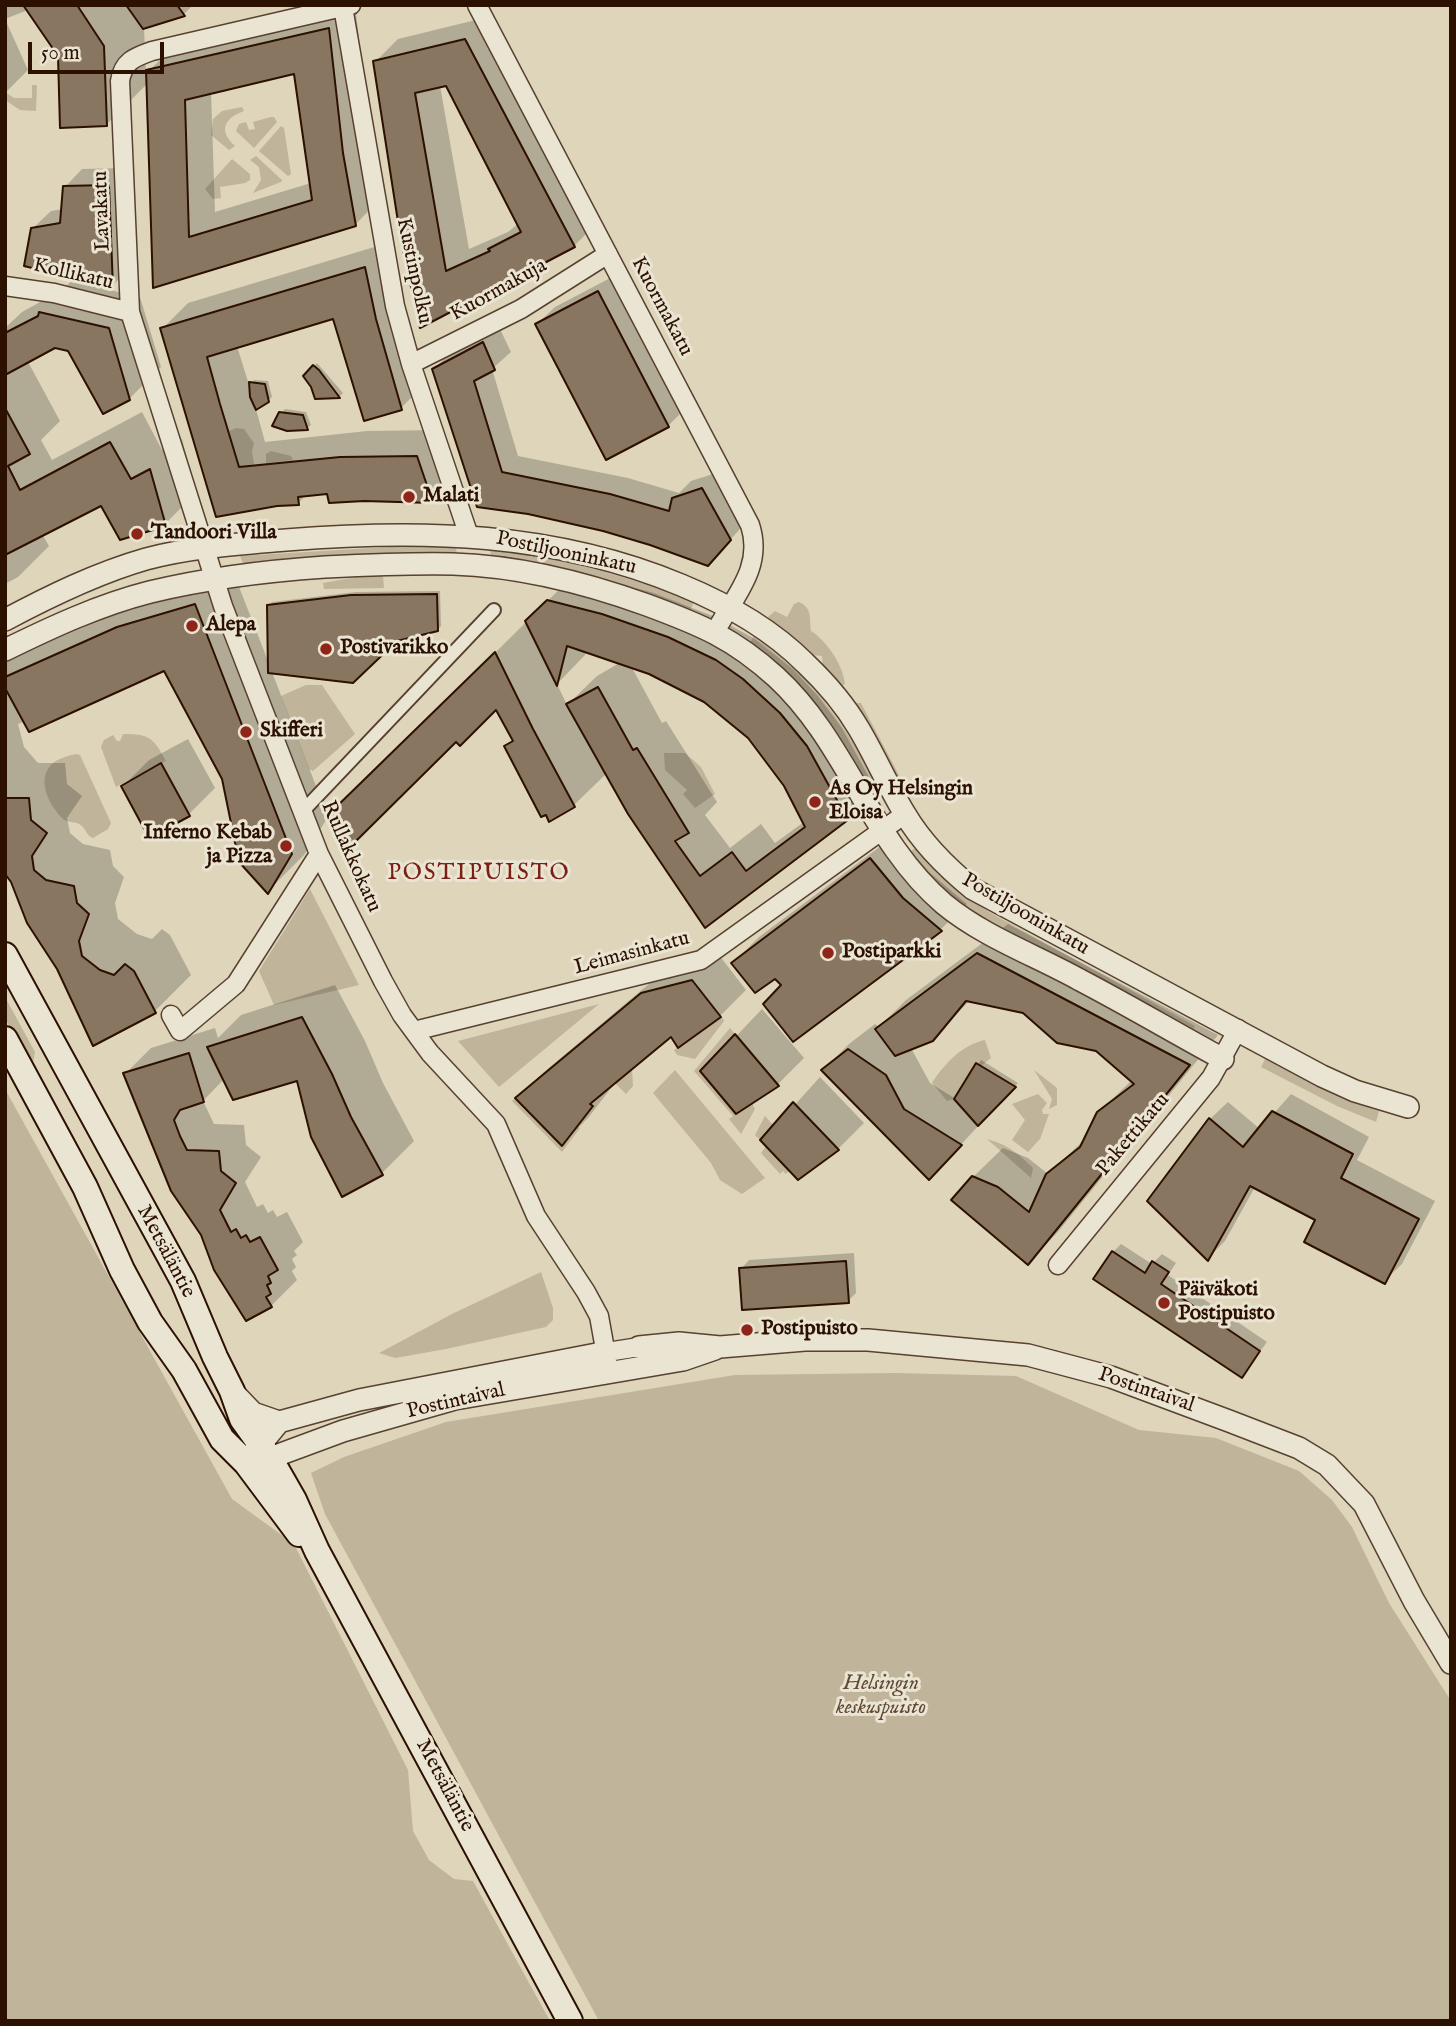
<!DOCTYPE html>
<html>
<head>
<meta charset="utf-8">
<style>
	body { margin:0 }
	#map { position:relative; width:1456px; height:2026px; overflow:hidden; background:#ded5bb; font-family:"IM FELL English",serif }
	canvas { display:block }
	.frame { position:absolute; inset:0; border:7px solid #2c1000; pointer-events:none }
	.scale { position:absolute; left:28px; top:42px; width:136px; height:32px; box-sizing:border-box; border:4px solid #2c1000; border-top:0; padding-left:9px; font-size:21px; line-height:24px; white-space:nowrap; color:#2c1000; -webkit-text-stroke:5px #eae4d3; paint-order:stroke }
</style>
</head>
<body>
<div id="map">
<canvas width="1456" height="2026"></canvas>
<div class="frame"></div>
<div class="scale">50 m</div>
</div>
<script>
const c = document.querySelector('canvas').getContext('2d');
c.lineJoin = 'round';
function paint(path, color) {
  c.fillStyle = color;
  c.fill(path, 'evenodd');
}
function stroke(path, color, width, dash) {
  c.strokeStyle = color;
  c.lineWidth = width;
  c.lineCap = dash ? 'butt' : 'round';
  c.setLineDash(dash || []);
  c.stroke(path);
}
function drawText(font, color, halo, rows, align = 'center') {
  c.font = font + ' "IM FELL English",serif';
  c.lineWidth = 6;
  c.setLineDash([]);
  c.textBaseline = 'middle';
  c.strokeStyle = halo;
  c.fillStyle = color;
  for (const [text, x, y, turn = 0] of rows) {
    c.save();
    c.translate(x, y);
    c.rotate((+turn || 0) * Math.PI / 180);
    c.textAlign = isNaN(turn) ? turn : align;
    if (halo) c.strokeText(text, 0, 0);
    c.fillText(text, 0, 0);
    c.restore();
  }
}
const green = new Path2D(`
	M32 85H37L36 111 20 110 5 100V92L14 98H32Z
	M242 107 244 111C224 118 218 131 235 146L229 150 211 135 213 119 222 111Z
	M271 117H274L277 122 254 148 236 131 239 124 246 122 249 130 255 129 253 122Z
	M281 126 284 128 291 174 288 176 259 151Z
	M256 156 282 180 281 182 253 193 261 180 259 167 250 160Z
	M232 159 250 174V180L245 183 220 187 221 198 213 199 205 189Z
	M236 428 244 429 254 443 252 451 254 464 239 467 229 431Z
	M271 451 291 456 293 460 266 463V454Z
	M421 545 455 546 458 556 244 566 240 556Z
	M489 548C564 558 623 575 694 602L690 611 492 558Z
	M368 575H383L384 588 324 589 323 583Z
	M799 602C813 608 809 619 811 631 827 641 843 665 845 684L840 686 823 666 822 656 813 655 768 617 775 611 787 617 794 604Z
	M754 636C812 677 846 726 879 787L871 792C860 773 850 752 838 734 814 698 783 669 749 644Z
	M306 685H322L355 734 313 771 309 769 281 696Z
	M856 703H861L900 777 895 780 853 706Z
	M123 734C149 734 153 737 166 761L116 787 101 747 104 740 113 735 117 741H120Z
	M664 753H685L701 767 715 794 695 808 683 794 687 790 665 770Z
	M76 754 80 755 111 823 108 829 93 838C86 836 86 827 79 824 73 821 68 823 63 819 50 807 36 780 51 765 58 758 68 756 76 754Z
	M916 847 939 875 989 912 1195 1026 1193 1030 978 916 953 899 908 854Z
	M310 889 359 985 274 1005 259 971Z
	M5 997 35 1052 32 1068 5 1018Z
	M599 1004 499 1087 458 1041Z
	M722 1017 724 1021 695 1059 677 1055 674 1050Z
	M730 1028 735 1034 700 1072 736 1114 752 1103 755 1109 741 1134 729 1119 733 1116 694 1071Z
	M985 1040 991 1058 981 1066 976 1063 954 1099 947 1101 932 1083C945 1063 962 1045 985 1040Z
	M1266 1057 1344 1099 1379 1111 1376 1122 1337 1106 1261 1067Z
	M632 1069 633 1086 626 1094 615 1083Z
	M675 1070 765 1178 742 1194 720 1180 711 1163 653 1093Z
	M1034 1070 1057 1088V1105L1049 1109 1052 1099Z
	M5 1089 232 1499 294 1544 408 1770 413 1831 429 1860 454 1879 473 1881 550 2021H5Z
	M1038 1094 1047 1103 1042 1110 1043 1114H1049L1040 1139 1028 1152 1012 1140 1025 1120 1012 1104Z
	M515 1098 562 1146 578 1127 580 1128 562 1152 512 1101Z
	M765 1116 773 1125 760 1140 755 1135Z
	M987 1139C1008 1145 1018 1153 1033 1168L1031 1178Z
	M766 1146 789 1171 786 1174 783 1171 780 1174 761 1153Z
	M541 1272 553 1308V1320L546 1327 446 1349 395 1358 379 1353 454 1313Z
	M895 1373 1016 1376 1139 1430 1216 1438 1299 1471 1332 1500 1352 1527 1389 1603 1451 1701V2021H599L325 1514 311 1473 344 1457 446 1422 735 1375Z`);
const shadow = new Path2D(`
	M5 5H193L184 14 144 27 146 74 175 45 355 5 371 140 381 198 355 225 155 285 149 82 107 124 28 10 5 19 28 70 5 93ZM296 72 311 183 215 212 211 92Z
	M488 17 597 223 574 246 421 326 375 62 398 39ZM447 84 519 223 508 232 469 249 440 86Z
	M126 168 130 268 112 286 33 228 51 211 63 209 65 187 82 169Z
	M391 242 401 292 427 382 401 408 334 317 237 346 249 385 254 380 268 381 272 397 256 409 265 442 367 431 443 430 458 475 432 501 364 499 329 492 307 494 298 503 276 504 218 515 162 329 188 303Z
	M616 275 686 408 668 426 537 324 555 307Z
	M71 281 140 297 161 367 129 399 69 349 55 346 27 360 60 421 41 440 52 460 142 412 162 450 182 439 196 493 165 524 102 504 42 534 49 546 18 577 5 584V328L22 312 64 289Z
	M499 327 511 352 492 369 518 456 628 478 679 493 691 481 719 472 746 522 724 547 604 529 528 512 434 369 450 353Z
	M317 363 343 393 340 396 316 397 305 376Z
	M285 409 306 412 311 425 307 428 281 413Z
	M232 569 270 666 268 606 272 602 356 592 440 591 441 626 437 630 272 672 328 817 304 855 268 891 224 779 165 668 18 724 24 747 38 763H65L67 784 82 796 67 818 70 833 83 844 110 850 113 866 124 877 115 903 118 919 137 934 152 939 162 929 170 935 191 975 155 1011 59 968 5 870V662L40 643 155 592Z
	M577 572 654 593 715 617 755 639 793 669 818 696 842 728 876 790 847 819 705 925 607 773 574 805 507 746 514 739 496 707 456 740 365 781ZM586 651 621 662 597 676 567 705 557 684 585 655ZM631 666 649 672 705 700 749 737 785 785 804 822 775 843 761 824 730 848 705 815 717 802 666 721 662 723Z
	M188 739 215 788 189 814 123 786 149 760Z
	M897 834 929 872 967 904 941 929 794 1040 783 985 775 977 733 963 759 937Z
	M1008 924 1218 1035 1057 1233 1027 1263 973 1177 1003 1148 1028 1158 1048 1174 1086 1138 1098 1113 1132 1080 1097 1049 1024 1011 970 1000 932 1040 911 1048 930 1083 956 1099 981 1060 1018 1083 955 1151 823 1070 849 1044 875 1024 879 1027 906 1000Z
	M719 955 746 990 720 1016 679 1045 671 1034 618 1079 588 1118 562 1144 518 1098 544 1072 669 967Z
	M335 985 365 1041 383 1083 414 1141 381 1174 298 1079H224L203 1101 214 1124 244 1125 246 1145 261 1157 245 1182 257 1207 263 1204 268 1213 273 1210 277 1217 287 1212 303 1242 294 1251 297 1255 292 1259 296 1267 292 1271 297 1280 271 1306 202 1234 125 1074 151 1048 215 1028 218 1038 241 1015Z
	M762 1009 804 1058 778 1084 737 1112 702 1072Z
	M820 1077 864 1123 838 1149 798 1178 763 1140Z
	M1291 1094 1369 1137 1357 1160 1435 1201 1402 1264 1384 1281 1318 1220 1255 1187 1225 1241 1208 1258 1149 1201 1210 1119 1228 1102 1260 1129Z
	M1121 1244 1152 1264 1162 1254 1176 1263 1168 1275 1267 1342 1242 1376 1113 1252Z
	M854 1253 856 1293 848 1301 741 1269 749 1260Z`);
const building = new Path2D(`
	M23 5H77L104 46 107 126 60 128 58 56Z
	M126 5H177L185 16 143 29Z
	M329 28 343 153 356 226 153 288 146 70ZM294 74 312 200 189 237 185 100Z
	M465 39 575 247 420 328 401 241 373 61ZM446 86 521 232 488 249 490 251 446 271 415 93Z
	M109 185 113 288 24 266 31 228 60 223 63 186Z
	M365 267 376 319 402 410 364 421 333 319 207 357 220 404 239 467 340 457 417 456 433 503 364 501 329 503 327 494 298 497 299 505 277 506 216 517 160 328Z
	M598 291 669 427 606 460 535 324Z
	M39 312 109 328 130 400 103 414 68 351 55 348 5 375V333L38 316Z
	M483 342 495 370 474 381 502 472 610 494 669 511 672 498 702 488 731 540 708 566 650 545 603 531 528 514 477 507 432 369Z
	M313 365 319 370 340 398 315 399 311 387 303 376Z
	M249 382 265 384 269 402 256 410 250 397Z
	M5 408 30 454 8 466 20 490 110 442 131 479 150 469 166 526 120 540 101 506 5 555Z
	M279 412 303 415 308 430 287 431 272 426Z
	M437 594 438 631 397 641 353 683 268 673 267 605 351 595Z
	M547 600 602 614 668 637 716 660 743 679 780 713 807 746 848 820 705 928 628 814 566 704 598 687 633 750 637 748 689 833 675 841 700 876 732 852 746 871 805 827 784 786 748 738 704 702 649 674 567 646 557 686 525 621Z
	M195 604 292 854 268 894 239 862 222 779 164 671 29 732 5 688V677L117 627Z
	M495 652 533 729 575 807 549 822 546 815 541 817 504 746 513 741 496 710 460 746 456 742 351 846 347 842 342 846 330 823 336 818 331 812Z
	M161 763 190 816 149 838 121 786Z
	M5 798H29L31 820 47 833 32 856 34 870 46 880 74 886 77 903 89 914 79 941 82 956 100 970 114 975 125 964 134 971 156 1013 93 1046 57 969 27 923 11 882 5 874Z
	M870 858 903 898 942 931 793 1042 763 1004 781 985 775 979 755 993 731 963Z
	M977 953 1190 1065 1028 1265 951 1200 972 1176 998 1187 1029 1212 1046 1174 1080 1147 1097 1112 1134 1084 1096 1051 1057 1043 1023 1013 966 1001 933 1041 895 1056 875 1029Z
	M692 980 721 1017 678 1048 671 1037 590 1104 593 1106 562 1146 515 1098 641 993Z
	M302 1017 332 1074 351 1117 383 1175 342 1197 311 1137 297 1081 233 1100 207 1047Z
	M735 1034 779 1086 736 1114 700 1071Z
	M848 1049 886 1075 904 1109 962 1145 929 1180 821 1070Z
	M189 1053 204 1102 180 1110 174 1120 180 1136 187 1150 219 1151 221 1171 236 1183 220 1210 231 1232 236 1229 241 1238 246 1235 250 1242 260 1237 278 1270 268 1276 271 1283 267 1285 271 1294 266 1297 272 1307 246 1321 214 1270 201 1235 171 1191 123 1073Z
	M976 1063 1016 1087 978 1126 954 1099Z
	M793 1102 839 1150 798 1180 760 1140Z
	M1272 1111 1353 1154 1341 1178 1419 1219 1385 1284 1304 1242 1315 1220 1250 1186 1208 1261 1147 1201 1209 1118 1243 1147Z
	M1112 1251 1145 1273 1152 1261 1169 1272 1161 1284 1260 1351 1242 1378 1093 1279Z
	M846 1261 849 1303 742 1310 739 1268Z`);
const pedestrian = new Path2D(`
	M303 811 494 610`);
const minor = new Path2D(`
	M351 5 152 51C135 57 123 61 120 81L130 312 223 606 319 854 383 981 402 1015 430 1053 496 1124 536 1216 586 1292 599 1316 608 1366
	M477 5 750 525C764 567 734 597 715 632
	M343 7 395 306 411 364 469 536
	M5 286 54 293 130 312
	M411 364 521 309 608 254
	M171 1015 180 1031 236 984 319 854
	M414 1031 701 960 905 814
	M1058 1265 1211 1078 1238 1029
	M607 1352 639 1347`);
const tertiary = new Path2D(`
	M5 620C50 596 97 573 146 559 191 547 239 544 286 540 422 529 554 532 681 585 727 604 770 628 805 663 825 682 845 705 859 729 875 756 888 786 905 814 922 843 946 867 973 889L1322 1076 1355 1091 1408 1107
	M5 650C52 627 99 605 150 592 208 578 266 571 325 567 367 565 411 563 453 564 518 566 586 583 647 605 701 625 733 638 776 677 847 742 870 841 944 904 984 937 1035 955 1080 980 1128 1005 1175 1033 1223 1059
	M639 1347 679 1343 720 1347 805 1340H868L1028 1355 1111 1377 1229 1421 1299 1448 1327 1465 1364 1504 1414 1601 1451 1663
	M232 1391 253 1413 279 1422
	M251 1456 279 1422 359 1400 607 1352
	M255 1462 270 1458 343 1431 455 1399 683 1360 715 1349`);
const secondary = new Path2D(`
	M5 955 183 1281 215 1357 232 1391 242 1419 270 1458 294 1500 317 1551 570 2021
	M5 1039 85 1187 122 1270 150 1322 184 1370 222 1439 246 1463 299 1534`);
const markers = [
	[409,497,7,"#8f2418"],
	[137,534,7,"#8f2418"],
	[192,626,7,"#8f2418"],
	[326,649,7,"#8f2418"],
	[246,732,7,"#8f2418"],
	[815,802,7,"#8f2418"],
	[286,846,7,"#8f2418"],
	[828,953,7,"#8f2418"],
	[1164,1303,7,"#8f2418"],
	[747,1330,7,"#8f2418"]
];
const streetNames = [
	["Lavakatu",103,211,-92],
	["Kustinpolku",413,271,78],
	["Kollikatu",73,275,13],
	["Kuormakuja",499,291,-29],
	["Kuormakatu",661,307,62],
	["Postiljooninkatu",566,554,12],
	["Rullakkokatu",350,857,66],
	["Postiljooninkatu",1025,915,30],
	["Leimasinkatu",632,954,-15],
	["Pakettikatu",1134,1135,-50],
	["Metsäläntie",165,1252,62],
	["Postintaival",1146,1391,19],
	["Postintaival",456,1402,-13],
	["Metsäläntie",444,1786,62]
];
const poiNames = [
	["Malati",423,497],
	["Tandoori Villa",151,534],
	["Alepa",206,626],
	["Postivarikko",340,649],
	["Skifferi",260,732],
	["As Oy Helsingin",829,790],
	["Eloisa",829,814],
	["Inferno Kebab",272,834,"right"],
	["ja Pizza",272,858,"right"],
	["Postiparkki",842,953],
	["Päiväkoti",1178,1291],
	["Postipuisto",1178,1315],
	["Postipuisto",761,1330]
];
const parkNames = [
	["Helsingin",881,1685],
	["keskuspuisto",881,1709]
];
const neighbourhoodNames = [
	["POSTIPUISTO",479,874]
];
paint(green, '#c0b49b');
paint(shadow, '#0003');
paint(building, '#897661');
stroke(building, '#2c1000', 2);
stroke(pedestrian, '#58412f', 16);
stroke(minor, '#58412f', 21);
stroke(tertiary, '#58412f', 24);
stroke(secondary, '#2c1000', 28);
stroke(pedestrian, '#eae4d3', 12);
stroke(minor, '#eae4d3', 18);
stroke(tertiary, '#eae4d3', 21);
stroke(secondary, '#eae4d3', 24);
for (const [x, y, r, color] of markers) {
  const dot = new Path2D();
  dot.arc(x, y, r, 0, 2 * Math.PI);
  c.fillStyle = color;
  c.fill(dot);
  stroke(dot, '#eae4d3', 2.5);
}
drawText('21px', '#2c1000', '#eae4d3', streetNames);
drawText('bold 21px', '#2c1000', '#eae4d3', poiNames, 'left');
drawText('italic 21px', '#604936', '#eae4d3', parkNames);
c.letterSpacing = '2px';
drawText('23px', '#7a1f14', '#eae4d3', neighbourhoodNames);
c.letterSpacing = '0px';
</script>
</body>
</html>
